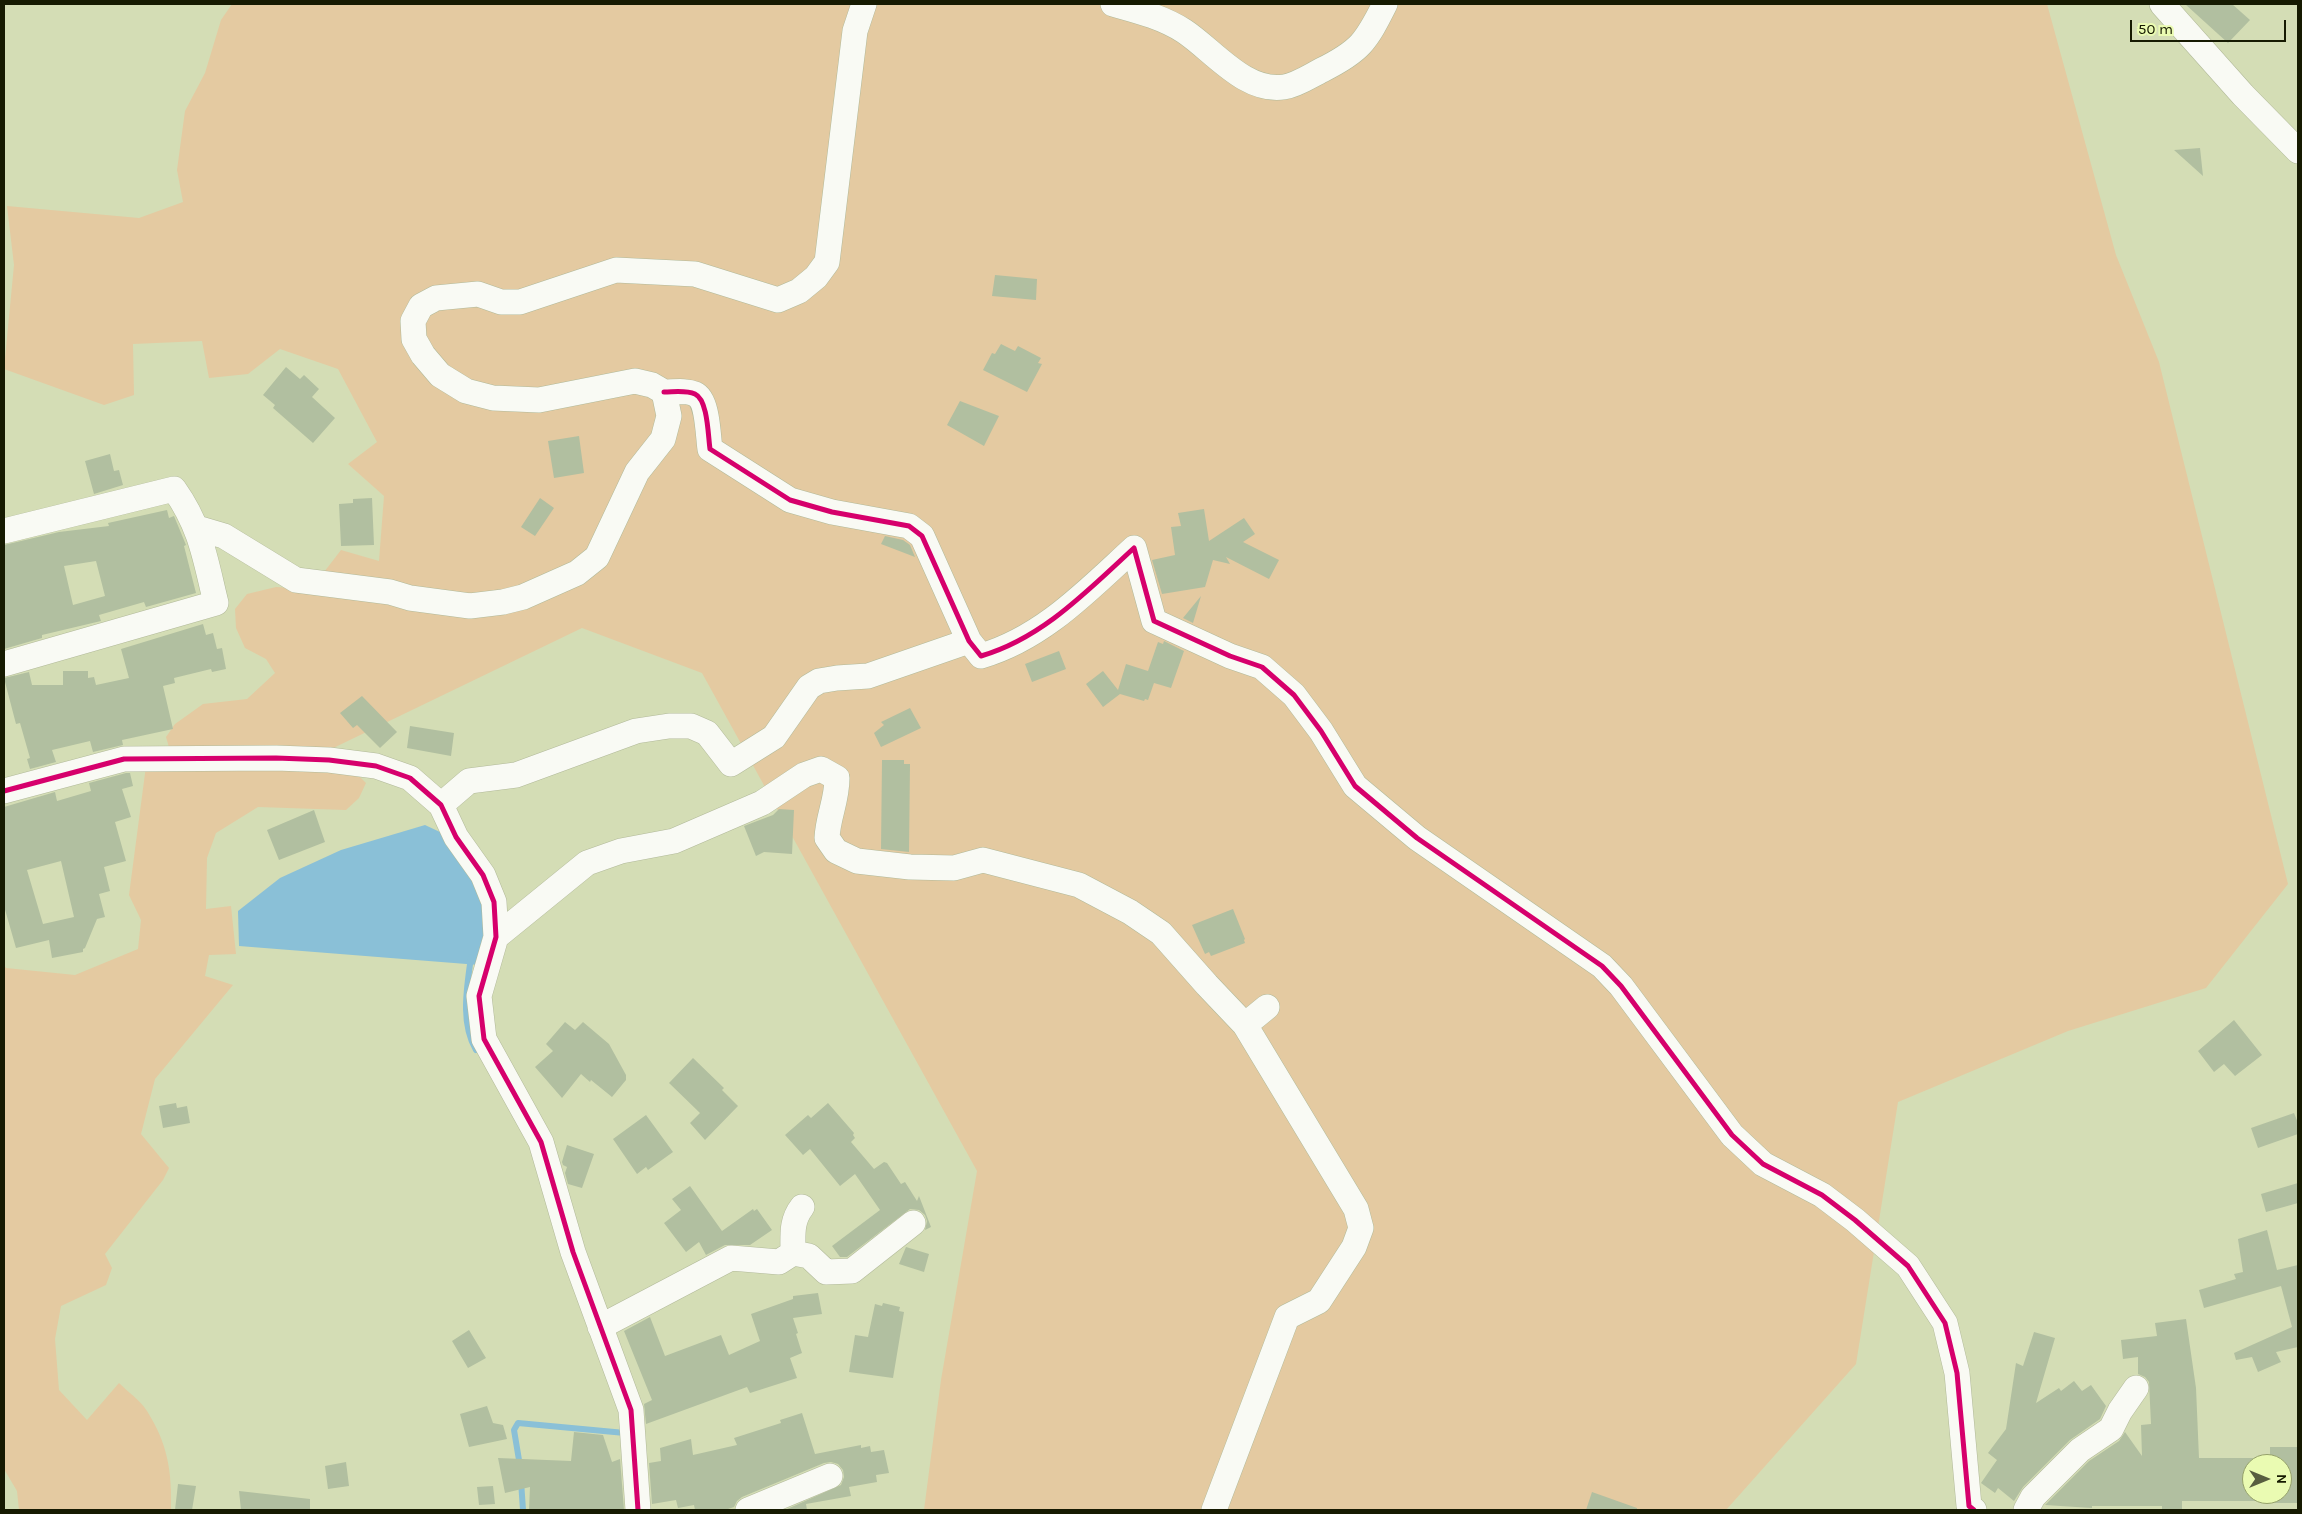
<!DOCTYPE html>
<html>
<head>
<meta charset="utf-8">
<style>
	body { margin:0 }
	#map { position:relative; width:2302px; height:1514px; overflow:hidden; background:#d4ddb5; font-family:Karla,sans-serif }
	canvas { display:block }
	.frame { position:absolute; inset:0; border:5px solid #161a01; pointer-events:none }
	.north { position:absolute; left:2242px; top:1454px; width:50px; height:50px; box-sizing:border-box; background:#eafbb2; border:1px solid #95a16b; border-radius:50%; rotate:90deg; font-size:14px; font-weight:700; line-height:20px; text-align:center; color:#161a01 }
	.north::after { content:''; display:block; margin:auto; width:18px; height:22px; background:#585e40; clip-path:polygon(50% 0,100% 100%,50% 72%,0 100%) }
	.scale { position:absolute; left:2130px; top:20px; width:156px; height:22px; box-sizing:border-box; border:2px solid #161a01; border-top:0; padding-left:6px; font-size:15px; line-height:18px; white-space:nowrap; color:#161a01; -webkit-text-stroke:4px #eafbb2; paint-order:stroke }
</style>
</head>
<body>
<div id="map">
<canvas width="2302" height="1514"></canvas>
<div class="frame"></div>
<div class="north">N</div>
<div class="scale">50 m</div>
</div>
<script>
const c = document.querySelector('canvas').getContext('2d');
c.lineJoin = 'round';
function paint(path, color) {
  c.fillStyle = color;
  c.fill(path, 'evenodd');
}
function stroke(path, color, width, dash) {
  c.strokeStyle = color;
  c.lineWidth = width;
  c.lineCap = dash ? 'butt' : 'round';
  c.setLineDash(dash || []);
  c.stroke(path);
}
const green = new Path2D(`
	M232 4H2047L2116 255 2159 362 2288 884 2206 988 2068 1031 1898 1102 1856 1364 1726 1510H924L941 1380 977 1171 702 673 582 628 325 752 171 754 166 737 175 724 203 704 247 699 275 673 266 659 245 648 236 628 235 609 247 594 276 587 311 589 341 550 379 561 384 496 348 464 377 442 338 369 280 349 248 374 209 378 202 341 133 344 134 395 104 405 4 369 14 265 7 206 139 218 183 202 177 170 185 111 205 73 221 20Z
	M146 766 356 773 366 783 359 798 346 810 258 807 216 833 207 858 206 909 231 906 236 954 209 955 205 976 233 985 155 1079 141 1134 169 1168 163 1180 105 1254 112 1268 106 1285 61 1306 55 1339 59 1390 87 1420 119 1383C128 1392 140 1400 147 1411 168 1444 172 1472 171 1510H19L17 1491 4 1469V965L6 968 75 975 138 949 141 920 129 895Z`);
const water = new Path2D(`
	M425 825 440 832 473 877 486 913 485 940 479 965 239 946 238 911 280 878 341 850Z`);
const stream = new Path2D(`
	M471 957C467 987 460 1023 476 1050
	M520 1466 514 1430 518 1423 625 1433V1430
	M521 1481 523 1510`);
const building = new Path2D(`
	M2185 4H2232L2250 20 2228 43Z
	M2200 148 2203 176 2174 150Z
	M995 275 1037 279 1036 300 992 296Z
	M1001 344 1015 351 1018 346 1041 358 1038 363 1042 364 1027 392 983 370 992 353 995 354Z
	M286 367 300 379 304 375 319 389 312 397 335 418 313 443 273 408 275 405 263 395Z
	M960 401 999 416 984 446 947 425Z
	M579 436 584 473 554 478 548 441Z
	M110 454 114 471 119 470 123 485 94 494 85 461Z
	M372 498 374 545 341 546 339 504 353 503V499Z
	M540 498 554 508 535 536 521 527Z
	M1204 509 1209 541 1244 518 1255 534 1243 542 1279 560 1269 579 1226 557 1230 564 1213 560 1205 587 1162 594 1152 560 1175 555 1171 527 1181 526 1178 513Z
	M167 510 169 518 174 516 186 545 184 546 196 593 146 607 144 602 99 615 101 621 42 635V638L4 649V545L59 532 109 526 108 523ZM96 561 105 596 73 605 64 566Z
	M885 536 903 540 910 545 915 557 881 544Z
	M1201 596 1193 623 1183 618Z
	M203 624 206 635 213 633 217 649 222 648 226 669 212 672 211 669 174 678 175 683 163 686 173 729 122 740 123 745 93 752 90 741 52 750 56 762 30 769 27 759 30 758 20 723 16 724 4 678 29 672 32 685H63V671H88V678L94 677 96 685 129 678 121 649Z
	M1164 641 1184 651 1171 688 1154 683 1148 700 1145 699 1144 701 1120 694 1103 707 1086 684 1103 671 1118 690 1126 664 1148 671 1158 642 1163 644Z
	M1059 651 1066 669 1032 682 1025 664Z
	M362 696 397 732 380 748 357 725 353 728 340 713Z
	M910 708 921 728 881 747 874 733 884 725 881 722Z
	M410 726 454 733 451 756 407 748Z
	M882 760H904V764H910L909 852 881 849Z
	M126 773H130L133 786 122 789 131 817 115 822 126 861 104 867 110 891 99 894 105 917 97 919 85 948 83 949V952L52 958 49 940 16 948 4 906V807L55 792 57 801 91 791 89 783ZM61 861 74 917 43 924 27 870Z
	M779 809 794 810 792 854 764 852 756 856 744 826 773 815Z
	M314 810 325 842 279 860 267 830Z
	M1233 909 1245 939 1244 940 1245 943 1211 956 1209 952 1205 954 1192 925Z
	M2234 1020 2262 1055 2235 1076 2224 1064 2214 1072 2198 1051Z
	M565 1022 575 1030 583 1022 609 1044 626 1075V1080L612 1097 591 1080 590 1082 581 1074 562 1098 535 1067 553 1051 546 1044Z
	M693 1058 724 1088 722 1090 738 1106 705 1140 690 1123 700 1113 669 1083Z
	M176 1103 177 1108 187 1106 190 1123 163 1128 159 1106Z
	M828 1103 854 1133 853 1135 855 1138 851 1142 874 1169 884 1162 887 1163 901 1184 905 1182 917 1201 919 1196 931 1227 925 1230 927 1221 925 1215 919 1210 910 1209 847 1257H840L832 1246 880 1210 855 1174 840 1186 810 1149 803 1155 785 1135 808 1115 811 1118Z
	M2294 1113 2298 1123V1134L2258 1148 2251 1128Z
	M646 1115 673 1152 648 1170 646 1167 637 1174 613 1139Z
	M567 1145 594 1154 582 1188 568 1184 565 1173 567 1167 563 1165 562 1162Z
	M2298 1183V1203L2266 1212 2261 1194Z
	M690 1186 722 1231 753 1209 754 1211 757 1209 772 1230 750 1245H725L706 1255 699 1242 686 1252 664 1223 681 1210 672 1199Z
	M2267 1230 2277 1270 2298 1265V1347L2276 1352 2281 1362 2258 1372 2252 1357 2236 1360 2234 1353 2292 1327 2281 1286 2204 1308 2199 1290 2236 1279 2234 1274 2243 1272 2238 1239Z
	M906 1247 929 1254 924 1272 899 1264Z
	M818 1293 822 1314 793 1318 798 1333 796 1334 802 1353 790 1358 797 1378 750 1393 747 1387 646 1424 644 1404 652 1400 624 1331 650 1317 665 1356 721 1335 729 1355 760 1341 751 1314 793 1299V1296Z
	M883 1303 900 1307 899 1311 904 1312 893 1378 849 1372 855 1335 868 1337 875 1304 882 1306Z
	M2186 1319 2196 1388 2199 1458H2270V1447H2298V1503H2262V1501H2182V1510H2162V1506H2092V1508L2045 1505 2089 1461 2119 1441 2125 1432 2142 1456 2141 1425 2151 1424 2149 1382 2145 1377 2138 1374V1357L2123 1359 2121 1340 2157 1336 2155 1323ZM2252 1464H2282V1494H2252Z
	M469 1330 486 1358 468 1368 452 1341Z
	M2034 1332 2055 1338 2036 1403 2059 1388 2061 1391 2074 1381 2082 1391 2091 1385 2106 1406 2100 1419 2070 1440 2023 1487 2014 1501 1998 1488 1995 1493 1981 1483 1997 1460 1988 1453 2006 1429 2016 1363 2023 1366Z
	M487 1406 493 1423 503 1425 507 1439 469 1447 460 1414Z
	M802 1413 815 1454 861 1445V1448L870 1446 871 1452 884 1450 889 1473 876 1475 877 1482 849 1487 851 1496 806 1504 807 1510H785L841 1485 844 1477 843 1470 838 1464 831 1462 824 1463 742 1497 737 1501 734 1507 725 1510H695L694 1505 678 1508 676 1500 652 1504 649 1463 661 1461 660 1448 691 1439 693 1455 737 1445 734 1438 781 1423 780 1420Z
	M574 1432 603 1435 612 1462 620 1459 624 1510H529L530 1487 505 1493 498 1458 571 1461Z
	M346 1462 349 1486 328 1489 325 1466Z
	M178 1484 196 1486 192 1510H175Z
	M493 1486 495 1504 479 1505 477 1487Z
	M239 1491 310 1499V1510H241Z
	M1592 1492 1637 1508V1510H1586Z`);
const minor = new Path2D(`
	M1113 4C1138 11 1162 17 1184 31 1213 50 1245 93 1284 87 1297 85 1310 76 1322 70 1360 51 1366 42 1385 4
	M2162 4 2243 95 2298 151
	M664 392C674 392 686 390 695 394 708 400 708 436 710 449L790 500 832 512 909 526 922 536 969 641 981 656C1043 638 1088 590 1134 548L1154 621 1230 656 1262 667 1294 695 1321 731 1355 786 1417 838 1602 966 1621 986 1732 1135 1763 1164 1822 1195 1855 1220 1908 1266 1945 1323 1957 1373 1969 1506 1974 1510
	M197 528 224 536 296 580 390 592 410 598 470 606 503 602 523 597 577 573 597 557 637 472 663 439 669 416 664 392 652 385 635 381 539 400 493 398 466 391 440 375 423 355 414 339 413 321 421 306 436 298 478 294 501 302H520L616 270 695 274 778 300 799 291 816 277 827 262 855 31 864 4
	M4 531 174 489C201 527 205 558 216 603L4 664
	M4 791 124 759 276 758 329 760 376 766 410 778 441 805 456 837 483 875 494 902 496 937 479 996 484 1039 541 1142 573 1252 631 1410 638 1510
	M441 805 469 781 516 775 636 731 669 726H691L707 733 731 764 774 737 809 687 819 681 837 678 868 676 969 641
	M496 937 587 863 621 851 674 841 762 803 804 775 821 769 837 778C837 801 828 816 827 838L836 851 857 861 910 867 954 868 983 860 1079 885 1130 912 1161 933 1207 985 1245 1025
	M793 1253C793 1235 791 1221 802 1207
	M600 1327 731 1258 779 1262 793 1253 809 1256 826 1272 852 1271 913 1223
	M748 1510 830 1476
	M1214 1510 1287 1317 1319 1301 1354 1247 1361 1228 1356 1209 1245 1025 1267 1007
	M2026 1510 2033 1497 2080 1450 2111 1429 2120 1411 2136 1388`);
const cycleway = new Path2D(`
	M664 392C674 392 686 390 695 394 708 400 708 436 710 449L790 500 832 512 909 526 922 536 969 641 981 656C1043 638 1088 590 1134 548L1154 621 1230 656 1262 667 1294 695 1321 731 1355 786 1417 838 1602 966 1621 986 1732 1135 1763 1164 1822 1195 1855 1220 1908 1266 1945 1323 1957 1373 1969 1506 1974 1510
	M4 791 124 759 276 758 329 760 376 766 410 778 441 805 456 837 483 875 494 902 496 937 479 996 484 1039 541 1142 573 1252 631 1410 638 1510`);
paint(green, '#e4caa1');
paint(water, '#8ac0d7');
stroke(stream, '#8ac0d7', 6);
paint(building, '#b1bfa0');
stroke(minor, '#b1b999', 26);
stroke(minor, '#f9faf4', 25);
stroke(cycleway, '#d6006c', 5);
</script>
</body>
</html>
